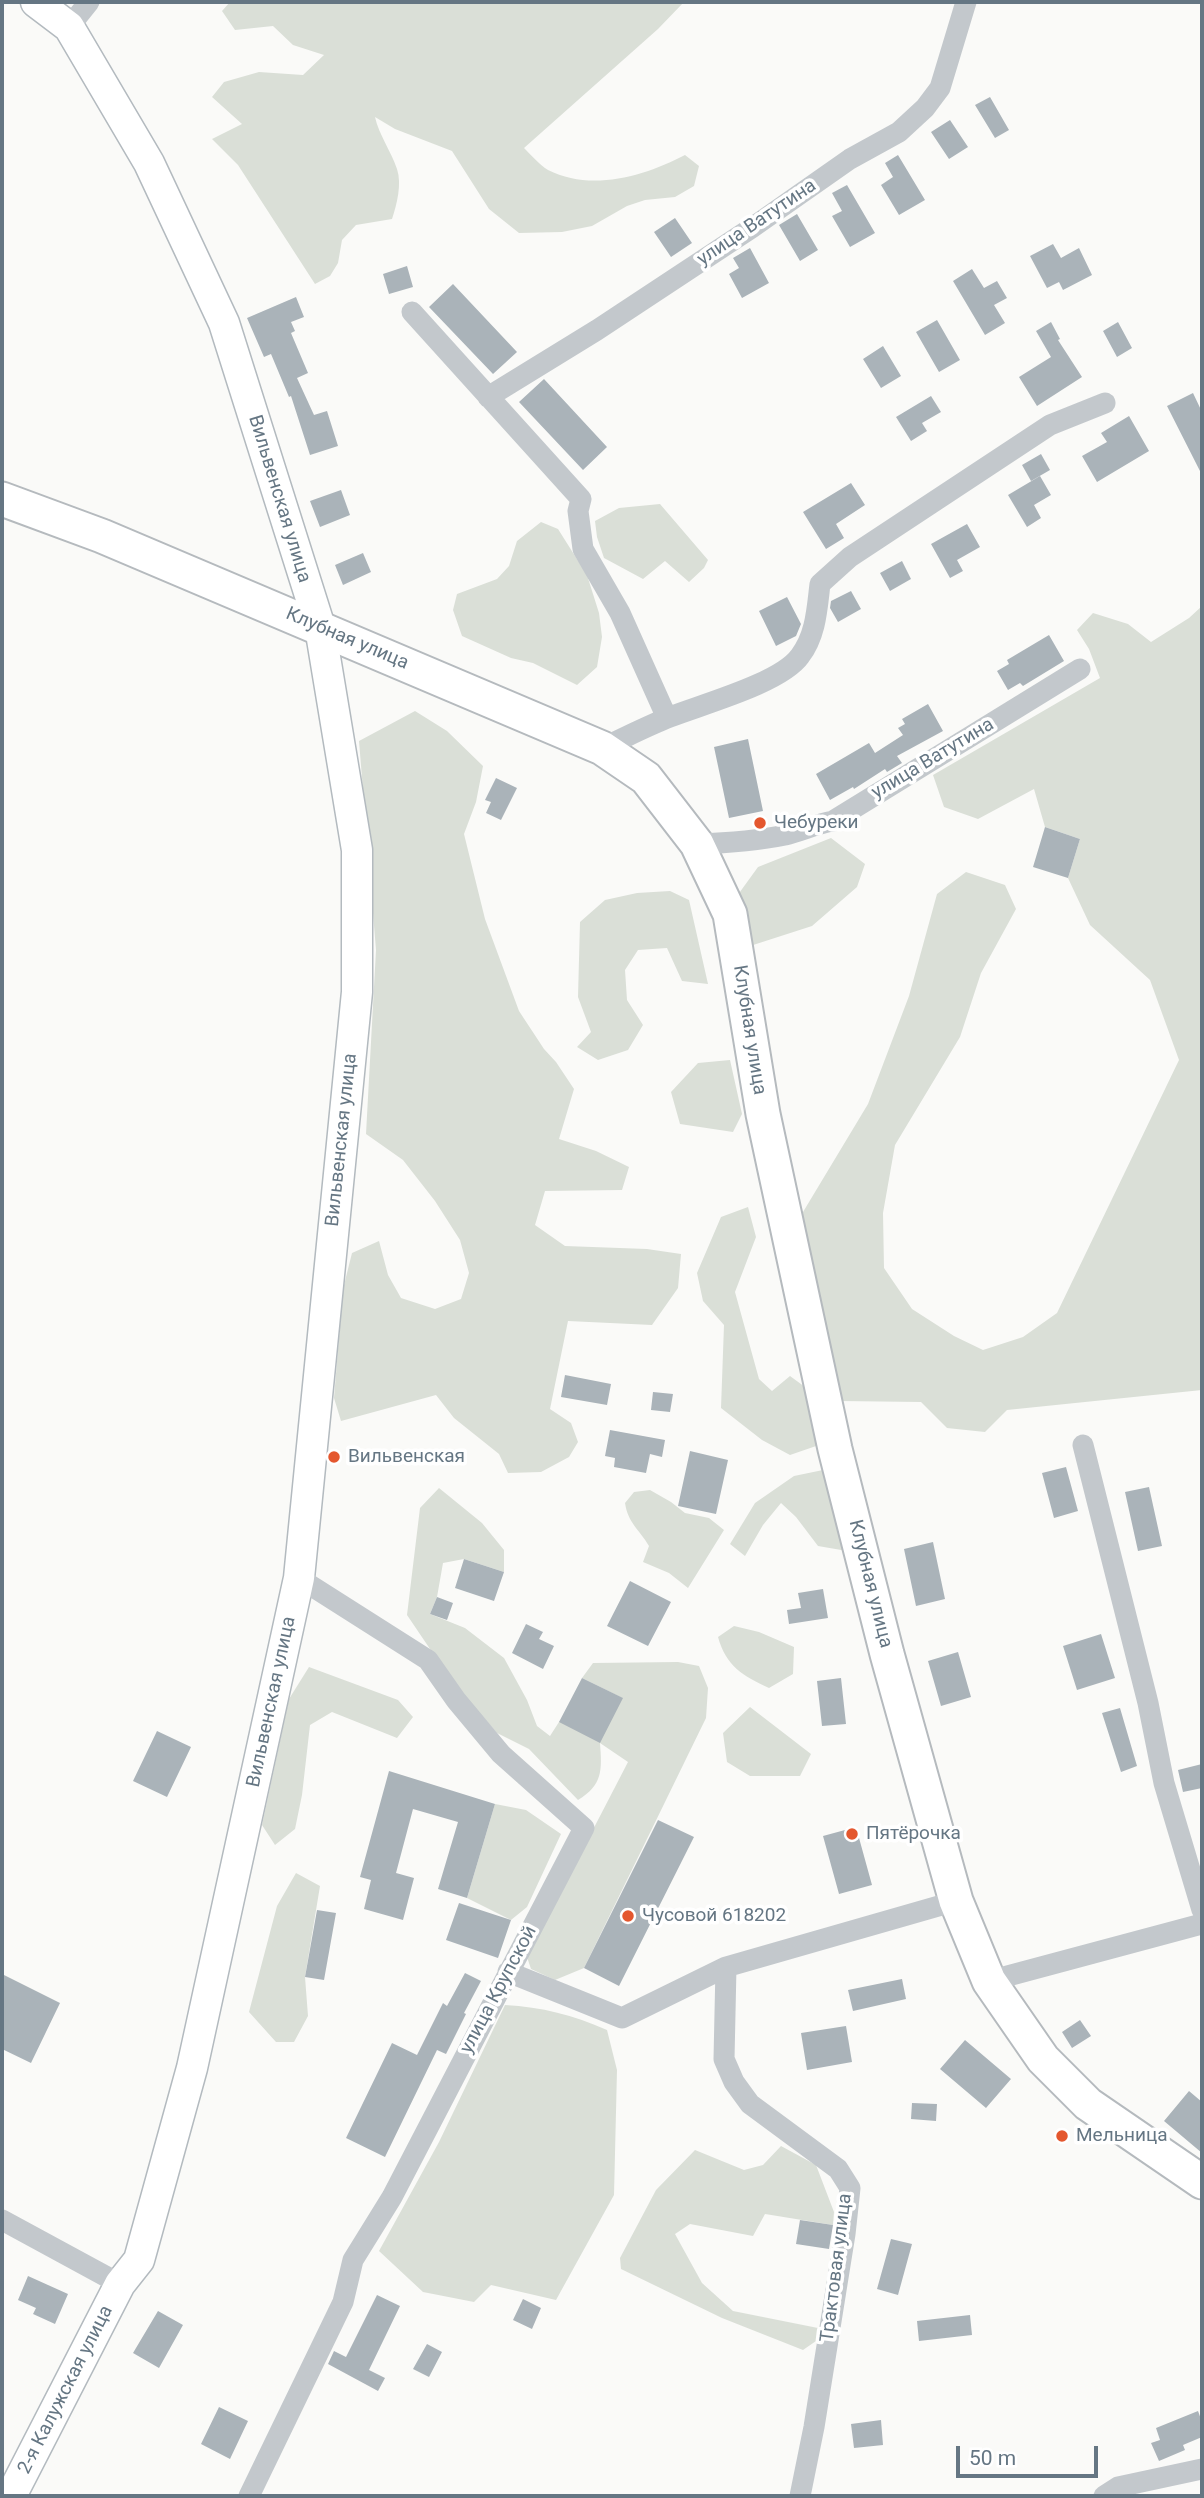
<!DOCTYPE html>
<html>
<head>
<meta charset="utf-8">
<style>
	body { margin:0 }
	#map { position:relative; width:1204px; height:2498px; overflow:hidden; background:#fafaf8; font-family:Roboto,sans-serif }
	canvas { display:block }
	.frame { position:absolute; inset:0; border:4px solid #657683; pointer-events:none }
	.scale { position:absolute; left:956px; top:2446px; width:142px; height:32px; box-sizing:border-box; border:4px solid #657683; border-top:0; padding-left:9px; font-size:21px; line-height:24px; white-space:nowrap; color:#657683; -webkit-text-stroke:5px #fff; paint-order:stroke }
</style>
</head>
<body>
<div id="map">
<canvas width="1204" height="2498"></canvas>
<div class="frame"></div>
<div class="scale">50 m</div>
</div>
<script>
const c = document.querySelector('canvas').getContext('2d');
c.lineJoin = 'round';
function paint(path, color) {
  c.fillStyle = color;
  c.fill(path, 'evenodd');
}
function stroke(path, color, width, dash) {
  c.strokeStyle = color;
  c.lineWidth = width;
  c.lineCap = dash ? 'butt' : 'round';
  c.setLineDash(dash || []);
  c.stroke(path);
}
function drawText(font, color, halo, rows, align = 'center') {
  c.font = font + ' Roboto,sans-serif';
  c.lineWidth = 7;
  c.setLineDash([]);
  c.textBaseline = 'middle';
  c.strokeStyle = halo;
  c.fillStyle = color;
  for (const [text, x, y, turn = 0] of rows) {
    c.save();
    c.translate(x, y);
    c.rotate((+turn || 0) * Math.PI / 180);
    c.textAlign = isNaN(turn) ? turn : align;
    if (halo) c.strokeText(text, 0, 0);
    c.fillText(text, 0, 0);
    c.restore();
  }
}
const green = new Path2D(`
	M230 2H684L658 29 524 148C531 155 540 165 548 170 591 192 645 176 685 155L699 166 694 186 675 197 645 200 627 206 592 226 562 232 519 233 489 209 452 151 395 129 375 117C379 135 391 151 397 169 402 184 397 204 392 219L356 225 342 240 338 263 330 276 315 284 238 165 212 139 242 124 212 97 224 82 259 72 303 75 324 55 293 45 273 26 235 30 222 11Z
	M660 504 708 560 704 568 689 582 665 561 643 579 604 558 597 537 595 521 619 508Z
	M541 522 558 529 587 575 599 613 602 637 597 667 577 685 533 663 511 658 462 636 453 610 457 594 497 579 509 566 517 541Z
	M1202 606V1390L1007 1410 985 1432 947 1428 921 1402 839 1401 804 1246 803 1212 868 1104 909 996 937 894 966 872 1005 885 1016 909 981 973 960 1037 895 1145 883 1213 884 1268 912 1309 954 1336 983 1350 1023 1337 1057 1313 1179 1060 1150 980 1090 925 1068 878 1080 839 1045 827 1034 789 978 819 944 807 933 775 1100 678 1089 649 1077 630 1093 613 1128 624 1151 642 1189 618Z
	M415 711 447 731 483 766 476 802 464 834 485 919 519 1011 544 1049 556 1062 574 1089 559 1139 596 1151 629 1167 622 1190 545 1191 535 1225 565 1246 647 1249 681 1254 678 1288 652 1325 568 1321 550 1409 571 1423 578 1442 569 1457 541 1472 508 1473 499 1454 454 1418 436 1395 341 1421 334 1398 343 1289 352 1253 379 1241 388 1275 401 1298 435 1309 461 1299 469 1273 460 1240 435 1201 403 1160 366 1134 376 950 359 741Z
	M831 838 865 864 857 887 812 926 750 946 737 896 758 867Z
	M670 891 689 900 708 984 682 981 667 948 638 950 625 970 627 1000 643 1025 628 1050 598 1060 577 1047 591 1032 578 997 580 922 605 900 637 893Z
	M730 1060 742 1114 733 1132 680 1124 671 1092 698 1063Z
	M748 1207 756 1237 735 1292 759 1379 772 1391 790 1376 805 1387 819 1445 790 1455 762 1440 721 1408 724 1325 703 1301 697 1273 721 1217Z
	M823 1470 847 1551 818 1546 796 1517 781 1503 763 1525 745 1556 730 1544 755 1503 794 1476Z
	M439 1488 482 1523 504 1550V1572L464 1559 443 1563 437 1597 430 1614 465 1628 504 1658 527 1700 537 1726 550 1736 559 1722 622 1698 582 1678 593 1663 678 1662 699 1666 708 1688 706 1718 584 1968 555 1980 531 1969 527 1957 628 1762 600 1743C602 1770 603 1785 578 1800L529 1749 497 1733 451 1680 407 1615 420 1508Z
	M650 1490 671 1502 685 1513 709 1518 724 1530 688 1588 669 1573 643 1562 649 1546C639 1529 628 1523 625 1503L634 1492Z
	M734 1626 759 1632 794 1647 793 1674 769 1688C743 1676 726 1666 718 1637Z
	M309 1667 398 1700 413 1717 397 1738 332 1712 310 1725 302 1795 295 1829 275 1845 262 1825 289 1699Z
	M750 1707 811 1754 800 1776H750L727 1762 723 1733Z
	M495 1804 526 1810 561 1834 527 1907 511 1920 467 1898Z
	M296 1873 320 1886 305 1977 308 2016 294 2042H276L249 2012 277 1906Z
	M505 2005C542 2007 573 2015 607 2030L617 2070 614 2195 556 2300 491 2285 474 2302 423 2292 379 2251 439 2142Z
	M781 2146 816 2165 834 2212 833 2225 765 2214 753 2236 690 2224 675 2234 702 2283 733 2311 818 2328 816 2341 803 2350 722 2318 621 2269 620 2258 656 2190 695 2150 744 2170 763 2165Z`);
const building = new Path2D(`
	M990 97 1009 130 995 138 975 105Z
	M950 120 968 147 949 159 931 132Z
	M898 155 925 200 899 215 881 185 893 177 885 163Z
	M847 185 875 233 850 247 832 216 842 211 832 193Z
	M797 214 818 250 800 261 779 225Z
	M675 218 692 243 671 257 654 232Z
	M1053 244 1061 258 1079 248 1092 275 1063 290 1059 282 1047 288 1030 256Z
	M750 248 769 283 742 298 729 274 739 268 733 258Z
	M407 266 413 287 389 294 383 274Z
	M972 269 984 288 997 281 1007 298 994 305 1005 323 985 335 953 281Z
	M453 284 517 352 493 374 429 307Z
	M296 297 304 317 291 322 295 331 291 333 308 373 297 378 314 415 327 411 338 446 310 455 291 396 289 397 271 354 264 357 247 318Z
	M937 320 960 360 939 372 916 332Z
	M1051 322 1060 339 1058 340 1082 377 1037 406 1019 377 1051 357 1036 331Z
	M1118 322 1132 348 1117 357 1103 331Z
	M883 346 901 376 881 388 863 359Z
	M544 379 607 447 583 470 519 402Z
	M1193 393 1202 412V475L1167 406Z
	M931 396 941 412 922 423 927 431 911 441 896 417Z
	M1129 416 1149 451 1097 482 1082 456 1107 442 1101 433Z
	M1041 454 1050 470 1031 481 1022 465Z
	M1040 476 1051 495 1034 505 1041 518 1027 527 1008 495Z
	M851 483 865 505 836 524 844 538 826 549 803 512Z
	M341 490 350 515 320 527 310 501Z
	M967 524 980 547 957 560 963 571 950 578 931 544Z
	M363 553 371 572 343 585 335 565Z
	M902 561 911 579 890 591 880 573Z
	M851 591 861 609 838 622 830 608 831 601Z
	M787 597 801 624 796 636 776 646 759 611Z
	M1049 635 1064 661 1023 686 1020 683 1008 690 997 671 1009 664 1007 660Z
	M928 704 943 731 897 756 902 763 887 772 885 769 854 789 853 787 830 800 816 774 869 743 875 753 903 735 898 728 905 724 902 719Z
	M748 739 763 811 729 818 714 747Z
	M496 778 517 788 501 820 486 813 491 802 485 800Z
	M1045 827 1080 839 1068 878 1033 867Z
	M565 1375 611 1384 607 1405 561 1397Z
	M653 1392 673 1394 670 1412 651 1410Z
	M610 1430 665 1440 662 1457 650 1454 646 1473 614 1467 615 1458 605 1456Z
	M690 1451 728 1460 716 1514 678 1506Z
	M1066 1467 1078 1511 1054 1518 1042 1473Z
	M1149 1487 1162 1546 1138 1551 1125 1492Z
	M933 1542 945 1599 916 1606 904 1549Z
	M464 1559 504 1572 494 1601 455 1588Z
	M630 1581 671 1602 648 1646 607 1626Z
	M823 1589 828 1618 789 1624 787 1610 801 1608 798 1593Z
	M437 1597 453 1603 447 1620 430 1614Z
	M526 1624 543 1632 539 1639 554 1646 543 1669 512 1653Z
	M1101 1634 1115 1678 1077 1690 1063 1646Z
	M958 1652 971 1697 941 1706 928 1661Z
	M582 1678 623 1698 600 1743 559 1722Z
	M841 1678 846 1724 822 1726 817 1681Z
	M1120 1708 1137 1766 1121 1772 1102 1713Z
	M157 1731 191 1747 167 1797 133 1781Z
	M1202 1764V1788L1183 1792 1178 1770Z
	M389 1771 495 1804 467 1898 438 1889 458 1822 413 1809 396 1873 414 1878 403 1920 364 1909 371 1880 360 1877Z
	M658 1820 694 1837 619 1986 584 1968Z
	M856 1827 872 1885 839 1894 823 1836Z
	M459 1903 511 1920 498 1958 446 1940Z
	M317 1910 336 1913 324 1980 305 1977Z
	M465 1973 481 1981 464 2013 466 2014 446 2054 437 2050 385 2157 346 2138 392 2043 417 2055 443 2003 447 2006Z
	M2 1974 60 2003 31 2063 2 2049Z
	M902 1979 906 1999 853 2011 848 1990Z
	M1080 2020 1091 2036 1072 2048 1062 2032Z
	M846 2026 852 2062 807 2070 801 2033Z
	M965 2040 1011 2079 986 2108 940 2069Z
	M1189 2091 1202 2102V2153L1164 2121Z
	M912 2103 937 2104 936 2121 911 2119Z
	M800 2220 833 2225 829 2249 796 2244Z
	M891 2239 912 2244 898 2295 877 2289Z
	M28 2276 68 2294 55 2324 33 2314 36 2308 18 2300Z
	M377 2295 400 2306 369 2370 385 2378 378 2391 328 2364 334 2351 346 2357Z
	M523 2299 541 2308 532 2329 513 2320Z
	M158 2311 183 2325 159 2368 133 2353Z
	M970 2315 972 2335 919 2341 917 2321Z
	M427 2344 442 2352 429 2377 413 2369Z
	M219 2407 248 2421 230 2459 201 2444Z
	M1198 2411 1202 2422V2437L1183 2445 1185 2450 1159 2461 1151 2443 1160 2440 1156 2428Z
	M881 2420 883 2445 854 2448 851 2424Z`);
const street = new Path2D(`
	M69 27 89 2
	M412 312 581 499 578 511 583 549 620 613 667 718
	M488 397 597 330 753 227 850 159 899 132 925 108 940 88 966 2
	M602 748C624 738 647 726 670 717 703 704 781 683 800 656 816 635 817 609 820 584L850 557 1050 425 1105 403
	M697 844C726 843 756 841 785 835 801 831 816 824 833 821L1080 669
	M1083 1445 1148 1703 1164 1783 1202 1910
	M726 1967 724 2059 734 2082 750 2104 838 2169 850 2188 845 2234 814 2427 800 2496
	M508 1972 622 2018 726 1967 956 1901
	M989 1981 1202 1924
	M2 2220 120 2284
	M249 2496 343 2302 353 2260 392 2197 584 1828 501 1754 456 1700 428 1660 299 1578
	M1104 2496 1118 2487 1202 2469`);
const secondary = new Path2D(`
	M11 2496 120 2284 139 2260 192 2068 299 1578 357 992V850L320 627 224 323 149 163 69 27 36 2`);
const primary = new Path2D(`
	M2 499 102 536 602 748 646 778 697 844 730 914 763 1114 835 1449 887 1654 956 1901 989 1981 1043 2059 1088 2104 1202 2182`);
const markers = [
	[760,823,7,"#e4572e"],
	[334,1457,7,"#e4572e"],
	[852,1834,7,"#e4572e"],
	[628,1916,7,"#e4572e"],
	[1062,2136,7,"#e4572e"]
];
const streetNames = [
	["улица Ватутина",757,223,-34],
	["Вильвенская улица",279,499,73],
	["Клубная улица",347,639,23],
	["улица Ватутина",933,759,-31],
	["Клубная улица",749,1030,81],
	["Вильвенская улица",342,1140,-84],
	["Клубная улица",870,1584,76],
	["Вильвенская улица",272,1702,-78],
	["улица Крупской",499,1990,-62],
	["Трактовая улица",837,2268,-83],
	["2-я Калужская улица",66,2390,-63]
];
const poiNames = [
	["Чебуреки",774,823],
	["Вильвенская",348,1457],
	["Пятёрочка",866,1834],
	["Чусовой 618202",642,1916],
	["Мельница",1076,2136]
];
paint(green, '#dadfd7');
paint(building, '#aab3b9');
stroke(secondary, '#b3babf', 33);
stroke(primary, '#b5babe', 37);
stroke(street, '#c3c8cc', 21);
stroke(secondary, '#fff', 30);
stroke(primary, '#fff', 33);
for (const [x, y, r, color] of markers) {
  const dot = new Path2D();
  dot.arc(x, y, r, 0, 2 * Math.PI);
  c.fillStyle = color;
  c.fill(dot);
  stroke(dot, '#fff', 2.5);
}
drawText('19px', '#657683', '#fff', streetNames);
drawText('19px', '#657683', '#fff', poiNames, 'left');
</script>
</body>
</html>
